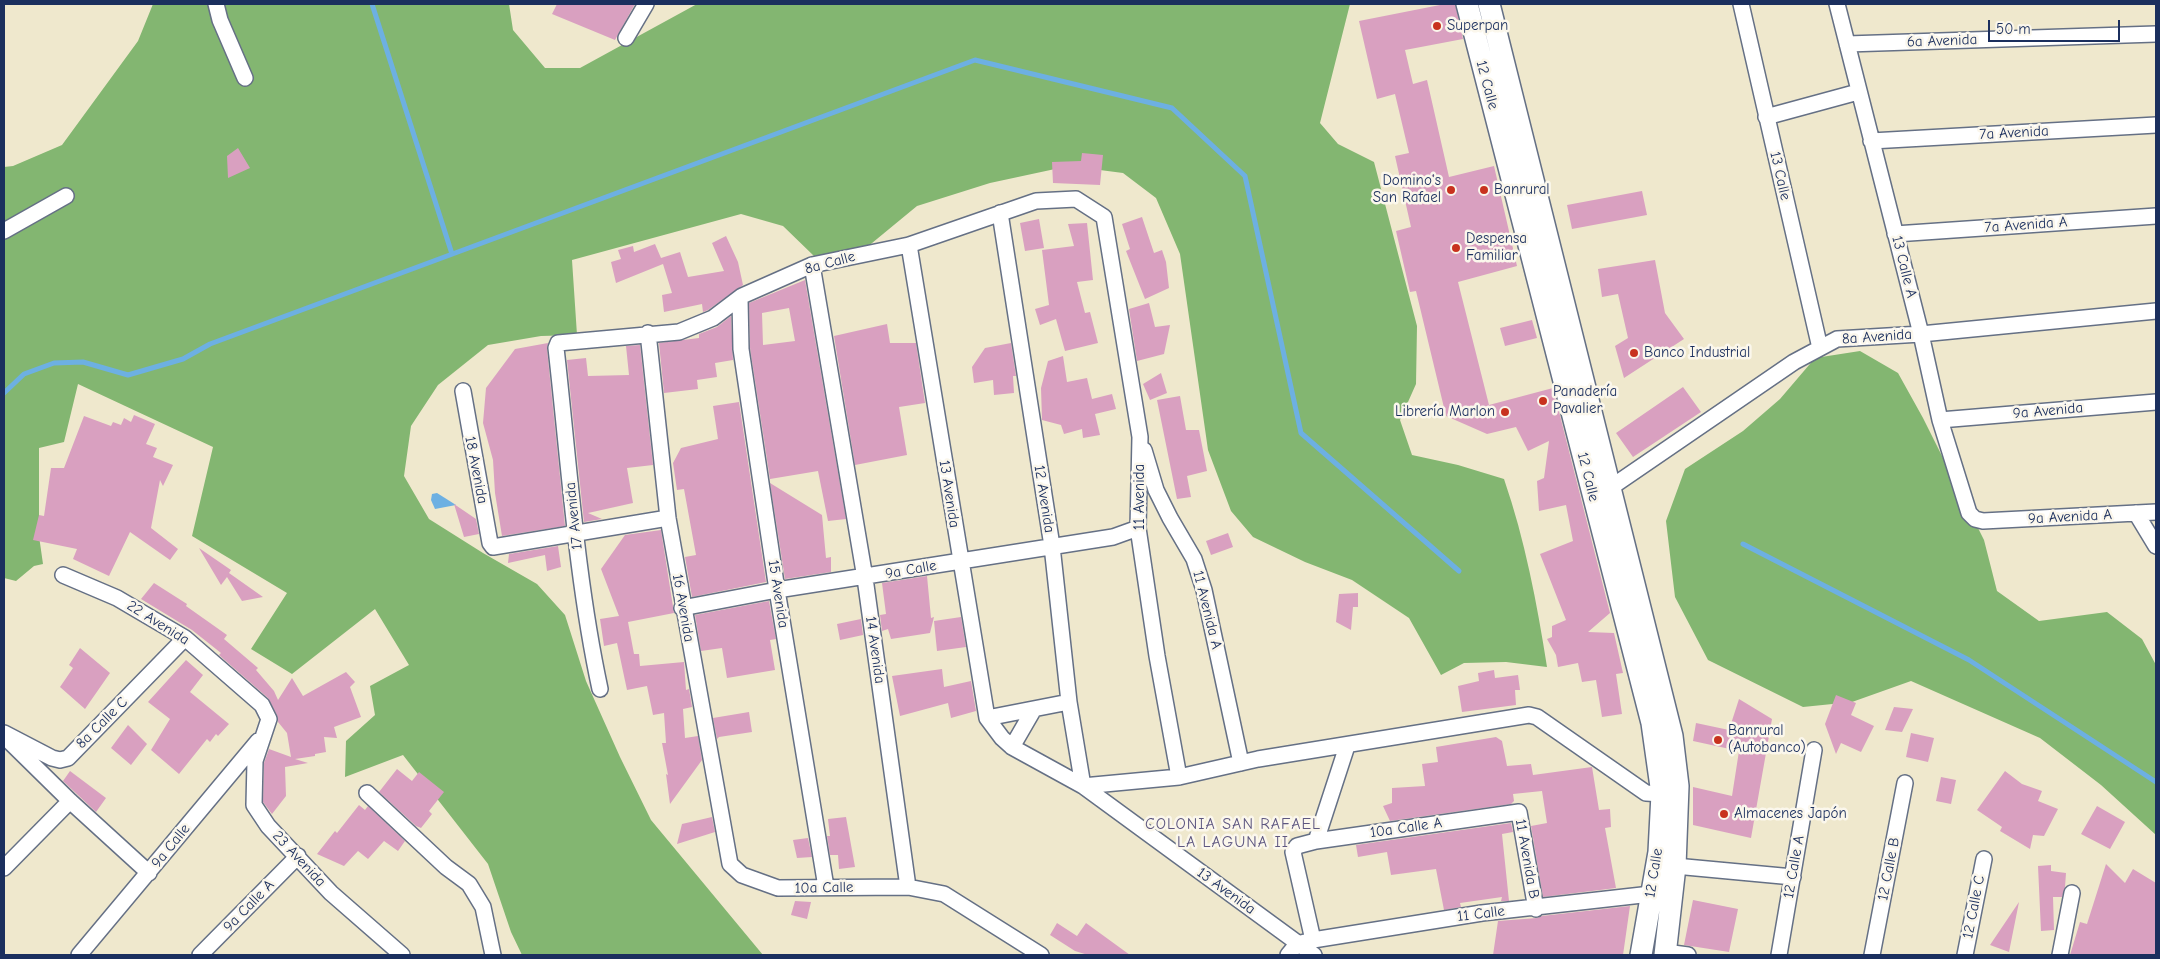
<!DOCTYPE html>
<html>
<head>
<meta charset="utf-8">
<style>
	body { margin:0 }
	#map { position:relative; width:2160px; height:959px; overflow:hidden; background:#efe8cd; font-family:"Comic Neue",sans-serif }
	canvas { display:block }
	.frame { position:absolute; inset:0; border:5px solid #1b2f5e; pointer-events:none }
	.scale { position:absolute; left:1988px; top:20px; width:132px; height:22px; box-sizing:border-box; border:2px solid #1b2f5e; border-top:0; padding-left:6px; font-size:15px; line-height:18px; white-space:nowrap; color:#1b2f5e; -webkit-text-stroke:4px #fbf7ec; paint-order:stroke }
</style>
</head>
<body>
<div id="map">
<canvas width="2160" height="959"></canvas>
<div class="frame"></div>
<div class="scale">50 m</div>
</div>
<script>
const c = document.querySelector('canvas').getContext('2d');
c.lineJoin = 'round';
function paint(path, color) {
  c.fillStyle = color;
  c.fill(path, 'evenodd');
}
function stroke(path, color, width, dash) {
  c.strokeStyle = color;
  c.lineWidth = width;
  c.lineCap = dash ? 'butt' : 'round';
  c.setLineDash(dash || []);
  c.stroke(path);
}
function drawText(font, color, halo, rows, align = 'center') {
  c.font = font + ' "Comic Neue",sans-serif';
  c.lineWidth = 5;
  c.setLineDash([]);
  c.textBaseline = 'middle';
  c.strokeStyle = halo;
  c.fillStyle = color;
  for (const [text, x, y, turn = 0] of rows) {
    c.save();
    c.translate(x, y);
    c.rotate((+turn || 0) * Math.PI / 180);
    c.textAlign = isNaN(turn) ? turn : align;
    if (halo) c.strokeText(text, 0, 0);
    c.fillText(text, 0, 0);
    c.restore();
  }
}
const forest = new Path2D(`
	M153 4H509L513 30 545 68H580L697 4H1350L1320 123 1338 144 1374 162 1417 326 1416 384 1400 420 1412 455 1458 465 1504 479C1525 540 1537 603 1547 667L1506 662 1464 663 1441 675 1409 618 1352 580 1305 562 1253 537 1231 511 1208 450 1180 254 1156 198 1123 173 1069 166 990 183 917 206 866 248 814 256 783 226 741 214 572 260 577 335 541 336 488 345 438 385 411 426 404 476 429 519 483 553 537 584 565 615 586 681 620 757 651 820 763 955H522L511 932 488 864 403 755 345 777 346 741 375 715 370 686 409 665 375 609 292 674 251 649 287 593 192 536 213 447 78 384 64 442 39 448V536L43 564 34 566 16 581 4 578V167L13 166 62 145 138 41Z
	M1860 351 1898 373 1923 418 1984 540 1997 591 2039 621 2107 612 2142 639 2156 665V835L2101 785 2040 738 1911 681 1852 702 1803 707 1708 660 1675 597 1666 521 1685 469 1743 431 1780 399 1815 358Z`);
const water = new Path2D(`
	M437 493 456 505 435 509 431 500 432 494Z`);
const stream = new Path2D(`
	M372 4 452 254
	M4 393 24 374 54 363 83 362 128 375 183 359 210 344 975 60 1172 108 1245 176 1301 433 1459 571
	M1743 544 1969 660 2156 782`);
const building = new Path2D(`
	M557 4H635L615 40 552 14Z
	M1445 4H1455L1463 39 1405 50 1413 84 1427 80 1449 177 1494 166 1517 266 1458 282 1489 405 1553 388 1610 613 1588 632 1614 633 1623 673 1616 674 1622 714 1602 717 1596 680 1582 682 1578 663 1558 667 1556 655 1547 639 1552 637V626L1566 620 1540 554 1573 541 1566 505 1539 511 1537 481 1544 478 1549 441 1528 451 1516 427 1487 434 1446 416 1416 291 1410 292 1396 231 1411 227 1395 156 1409 153 1395 94 1377 99 1359 21Z
	M238 148 250 168 228 178 227 156Z
	M1082 153 1103 155 1100 185 1053 183 1052 162 1081 161Z
	M1642 191 1647 215 1572 229 1567 205Z
	M1142 217 1154 253 1162 250 1166 262 1169 288 1145 299 1126 251 1130 249 1122 224Z
	M1039 219 1044 248 1025 251 1020 223Z
	M1087 223 1093 280 1077 282 1085 313 1090 312 1098 343 1065 351 1056 319 1040 325 1035 309 1049 305 1042 250 1074 246 1068 224Z
	M726 236 738 262 743 285 708 310 703 312 702 304 664 312 662 295 672 293 663 264 616 283 611 262 621 259 618 250 633 246 634 252 655 244 661 258 680 252 688 277 724 271 712 243Z
	M1655 260 1665 313 1684 339 1624 378 1615 346 1628 338 1618 294 1602 297 1598 269Z
	M805 280 846 519 828 521 818 471 770 479 750 348 749 303ZM789 308 795 341 763 345 762 313Z
	M1149 303 1155 327 1170 325 1164 354 1137 361 1129 309Z
	M731 316 733 360 715 363 717 377 697 380 698 389 664 393 659 343 699 338V334L717 327Z
	M1532 320 1537 338 1505 346 1500 328Z
	M887 324 890 343H916L925 403 899 407 907 455 855 465 834 336Z
	M548 343 547 349 565 526 502 536 495 493 493 460 483 423 486 388 515 349Z
	M1011 343 1016 376H1013L1014 393 994 395 993 380 974 383 972 367 985 348Z
	M640 345 653 465 627 468 633 503 588 513 602 519 584 522 567 360 586 358 588 376 629 375 626 346Z
	M1063 356 1067 382 1087 378 1092 399 1112 394 1116 409 1095 414 1100 435 1083 438 1082 429 1064 434 1061 425 1042 420 1041 388 1048 361Z
	M1161 373 1167 393 1150 400 1143 384Z
	M1683 387 1701 412 1633 457 1616 433Z
	M1180 396 1186 430H1199L1207 471 1187 476 1191 497 1177 499 1157 400Z
	M739 402 766 582 692 597 685 557 696 555 684 489 677 490 673 463 681 448 718 439 713 406Z
	M134 415 155 424 146 444 157 448 153 457 173 465 163 486 160 480 151 528 178 549 170 560 130 532 109 576 73 559 77 549 33 540 39 515 44 516 51 468H64L84 416 111 426 113 422 121 425 124 418 131 422Z
	M770 483 822 515 826 558 831 557V572L785 579Z
	M454 504 476 519 479 534 464 537Z
	M661 530 674 613 628 622 634 654H639L640 666 684 662 686 690 689 689 692 707 683 709 685 738 698 736 702 760 670 804 666 774 668 775 662 743H666L664 713 653 715 647 686 627 690 617 643 604 646 600 619 619 616 601 569 625 535Z
	M1228 533 1233 547 1211 555 1206 541Z
	M558 546 561 567 547 571 545 555 508 563 509 554Z
	M199 548 231 570 229 573 263 597 242 601 227 577 221 585Z
	M927 576 931 618 934 617 930 633 891 639 888 629 882 631 880 615 886 614 882 583Z
	M154 583 187 604 186 606 227 635 224 639 258 668 256 670 274 691 278 700 292 678 303 696 346 672 355 682 350 687 361 717 334 727 337 738 324 737 326 752 315 754V756L295 759 308 763 285 767 286 796 272 814 263 802 264 763 269 749 291 757 287 733 278 722 277 715 268 698 219 655 221 653 192 630 141 599Z
	M1358 593V607H1353L1351 630 1336 622 1339 594Z
	M769 601 776 639 770 640 775 670 727 678 722 648 701 651 695 615Z
	M961 617 966 647 937 651 934 621Z
	M861 619 863 635 840 640 837 624Z
	M80 648 110 673 85 709 60 687 73 668 69 665Z
	M186 660 203 675 190 692 229 724 218 736 216 734 210 742 207 739 179 774 151 750 170 719 148 702Z
	M942 669 944 687 971 681 976 711 951 718 948 703 900 716 892 676Z
	M1494 670 1495 678 1518 675 1520 690H1515L1516 705 1462 712 1458 686 1479 681 1478 673Z
	M1836 695 1856 703 1851 715 1874 726 1861 752 1841 743 1836 754 1825 724Z
	M1739 699 1772 719 1751 838 1693 825V787L1732 796 1739 751 1693 741 1696 723 1729 730Z
	M1894 707 1913 709 1902 732 1885 730Z
	M749 712 752 732 719 737 717 739 713 718Z
	M128 725 147 744 131 765 111 748Z
	M1911 733 1934 738 1928 762 1906 757Z
	M1496 737 1502 741 1507 766 1531 764 1533 775 1592 767 1599 810 1610 809 1611 827 1605 828 1616 888 1543 897 1531 826 1547 823 1542 791 1513 794 1514 801 1511 804 1390 821 1383 806 1392 803V788L1425 786 1422 764 1438 762 1436 747Z
	M397 769 412 781 419 772 444 792 429 811 432 814 421 828 416 826 379 792Z
	M70 771 106 798 96 812 63 781Z
	M2005 771 2022 784 2042 791 2038 801 2058 809 2044 836 2033 835 2030 849 2000 831 2002 827 1977 810Z
	M1941 777 1956 780 1951 804 1936 801Z
	M359 805 365 810 368 806 405 841 398 851 384 841 368 859 358 851 344 866 317 854 335 831 337 833Z
	M2097 806 2125 822 2110 849 2081 834Z
	M712 817 715 832 677 844 682 824Z
	M846 817 855 867 839 869 838 855H830L827 836H830L828 819Z
	M1511 823 1513 832 1502 834 1509 901H1501L1502 897 1460 903 1461 907 1444 910 1436 869 1391 875 1387 852 1358 857 1356 845Z
	M808 838 812 857 797 858 793 840Z
	M2106 864 2125 883 2133 869 2156 883V955H2070L2080 922 2087 924Z
	M2051 865V871L2066 873 2065 887 2062 897H2053L2054 930 2041 931 2038 866Z
	M1693 900 1738 909 1729 952 1684 945Z
	M795 901 811 902 807 919 791 915Z
	M2019 902 2009 952 1990 945Z
	M1630 906 1623 955H1493L1498 921 1537 918 1542 916Z
	M1057 923 1077 936 1086 923 1130 955H1088L1075 951 1050 935Z`);
const minor = new Path2D(`
	M216 4 220 20 245 78
	M1741 4 1820 348
	M1837 4 1921 334 1940 420 1969 513 1975 519 1983 521 2156 512
	M626 38 646 4
	M1847 44 2156 34
	M1766 117 1858 92
	M1871 141 2156 125
	M1000 213 1052 546 1069 702 1083 786 1179 777 1258 759 1529 715 1537 717 1646 793 1662 794
	M4 231 66 196
	M1895 234 2156 216
	M909 245 987 718 1002 738 1012 747 1083 786 1314 955
	M812 265 865 578 908 887
	M740 299 741 349 777 590 826 887
	M648 333 668 518 730 864 742 875 778 888 908 887 944 894 1041 955
	M463 391 490 543 493 547 668 518
	M1940 420 2156 402
	M1144 450 1156 490 1170 518 1194 559 1204 590 1241 763
	M1610 488 1794 362 1837 339 1921 334 2156 311
	M2136 513 2156 546
	M63 575 117 598 185 638 262 705 269 719 255 761 254 805 268 826 331 893 402 955
	M682 608 777 590 1113 537 1138 528
	M600 689C576 577 569 462 556 348L558 343 679 332 713 318 742 296 812 265 909 245 1036 201 1076 199 1104 217 1140 437 1138 528 1157 656 1179 777
	M987 718 1069 702
	M4 733 52 758 60 760 68 758 185 638
	M10 742 70 801 149 873
	M1012 747 1034 709
	M367 793 446 867 469 884 483 907 493 955
	M1316 841 1347 746
	M1675 866 1793 877
	M4 868 70 801
	M1313 940 1482 913 1651 894
	M1665 952 1688 955
	M79 955 258 741
	M200 955 298 856
	M1288 955 1297 944 1313 940 1293 852 1297 846 1316 841 1519 812 1536 909
	M1779 955 1814 750
	M1872 955 1905 783
	M1965 955 1984 859
	M2060 955 2072 893`);
const secondary = new Path2D(`
	M1467 4 1652 723 1662 794 1659 852 1641 955
	M1489 4 1672 736 1678 786 1675 866 1665 955`);
const markers = [
	[1437,26,5,"#c8321e"],
	[1451,190,5,"#c8321e"],
	[1484,190,5,"#c8321e"],
	[1456,248,5,"#c8321e"],
	[1634,353,5,"#c8321e"],
	[1543,401,5,"#c8321e"],
	[1505,412,5,"#c8321e"],
	[1718,740,5,"#c8321e"],
	[1724,814,5,"#c8321e"]
];
const poiNames = [
	["Superpan",1447,26],
	["Domino's",1441,181,"right"],
	["San Rafael",1441,198,"right"],
	["Banrural",1494,190],
	["Despensa",1466,239],
	["Familiar",1466,256],
	["Banco Industrial",1644,353],
	["Panadería",1553,392],
	["Pavalier",1553,409],
	["Librería Marlon",1495,412,"right"],
	["Banrural",1728,731],
	["(Autobanco)",1728,748],
	["Almacenes Japón",1734,814]
];
const streetNames = [
	["6a Avenida",1942,41,-2],
	["12 Calle",1487,85,75],
	["7a Avenida",2014,133,-3],
	["13 Calle",1780,176,77],
	["7a Avenida A",2026,225,-4],
	["8a Calle",830,263,-15],
	["13 Calle A",1904,267,76],
	["8a Avenida",1877,337,-4],
	["9a Avenida",2048,411,-5],
	["18 Avenida",476,470,79],
	["12 Calle",1588,477,76],
	["13 Avenida",949,494,81],
	["11 Avenida",1140,497,-90],
	["12 Avenida",1044,499,81],
	["17 Avenida",574,516,-96],
	["9a Avenida A",2070,517,-3],
	["9a Calle",911,570,-10],
	["15 Avenida",778,594,81],
	["16 Avenida",683,608,80],
	["11 Avenida A",1207,610,76],
	["22 Avenida",158,623,32],
	["14 Avenida",875,650,82],
	["8a Calle C",102,723,-45],
	["10a Calle A",1406,828,-8],
	["9a Calle",171,846,-51],
	["23 Avenida",299,859,47],
	["11 Avenida B",1527,859,80],
	["12 Calle A",1794,867,-80],
	["12 Calle B",1889,869,-79],
	["12 Calle",1654,873,-81],
	["10a Calle",824,888,-1],
	["13 Avenida",1226,891,36],
	["9a Calle A",249,906,-46],
	["12 Calle C",1974,907,-79],
	["11 Calle",1481,914,-7]
];
const neighbourhoodNames = [
	["COLONIA SAN RAFAEL",1233,824],
	["LA LAGUNA II",1233,842]
];
paint(forest, '#83b671');
paint(water, '#6db0e2');
stroke(stream, '#6db0e2', 5);
paint(building, '#d9a0c0');
stroke(minor, '#657085', 18);
stroke(secondary, '#657085', 24);
stroke(minor, '#fff', 15);
stroke(secondary, '#fff', 21);
for (const [x, y, r, color] of markers) {
  const dot = new Path2D();
  dot.arc(x, y, r, 0, 2 * Math.PI);
  c.fillStyle = color;
  c.fill(dot);
  stroke(dot, '#fbf7ec', 2);
}
drawText('15px', '#1b2f5e', '#fbf7ec', poiNames, 'left');
drawText('15px', '#1b2f5e', '#fbf7ec', streetNames);
c.letterSpacing = '1px';
drawText('16px', '#5e5780', '#fbf7ec', neighbourhoodNames);
c.letterSpacing = '0px';
</script>
</body>
</html>
